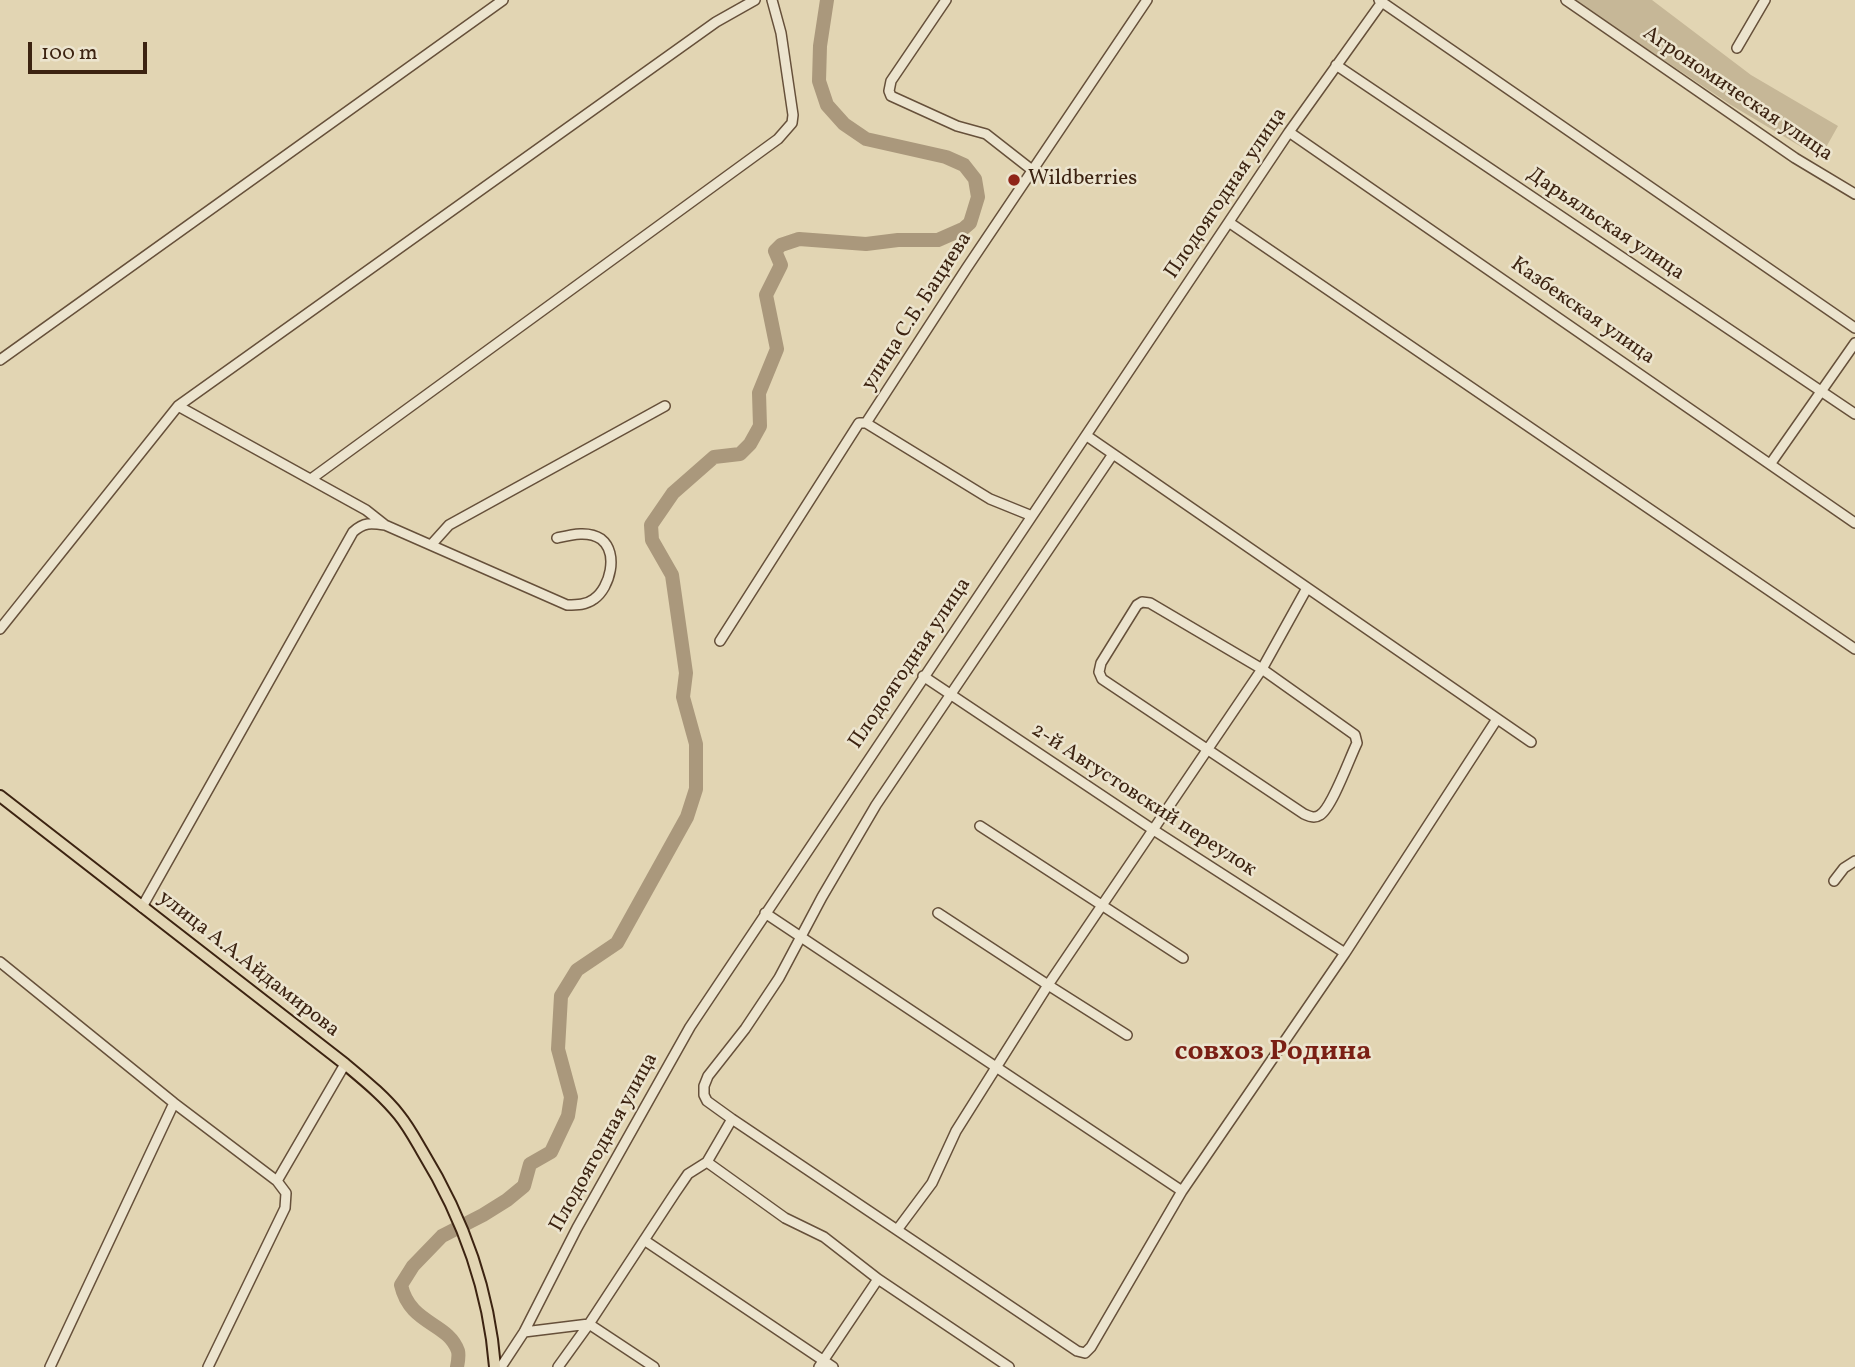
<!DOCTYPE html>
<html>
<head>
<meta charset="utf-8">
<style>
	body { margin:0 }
	#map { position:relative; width:1855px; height:1367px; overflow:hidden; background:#e2d5b3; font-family:Vollkorn,serif }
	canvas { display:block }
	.scale { position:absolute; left:28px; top:42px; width:119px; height:32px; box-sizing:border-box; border:4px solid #3c2311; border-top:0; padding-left:9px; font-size:21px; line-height:24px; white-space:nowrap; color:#3c2311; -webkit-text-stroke:5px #ece4ce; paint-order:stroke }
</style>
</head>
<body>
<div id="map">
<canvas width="1855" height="1367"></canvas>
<div class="scale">100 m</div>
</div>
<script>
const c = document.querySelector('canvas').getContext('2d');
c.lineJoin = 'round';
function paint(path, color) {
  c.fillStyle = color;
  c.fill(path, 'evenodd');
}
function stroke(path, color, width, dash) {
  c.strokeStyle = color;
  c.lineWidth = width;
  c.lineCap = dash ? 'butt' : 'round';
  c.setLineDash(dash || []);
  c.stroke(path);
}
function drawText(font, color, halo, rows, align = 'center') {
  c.font = font + ' Vollkorn,serif';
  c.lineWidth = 5;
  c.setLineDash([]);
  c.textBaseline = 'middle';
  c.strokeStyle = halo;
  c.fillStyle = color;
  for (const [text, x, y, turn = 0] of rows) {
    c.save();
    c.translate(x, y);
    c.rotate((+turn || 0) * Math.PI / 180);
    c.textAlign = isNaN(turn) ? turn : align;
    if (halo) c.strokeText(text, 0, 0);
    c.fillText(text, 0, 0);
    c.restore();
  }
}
const green = new Path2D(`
	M1574 0H1652L1751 75 1838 126 1820 158 1731 105Z`);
const river = new Path2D(`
	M457 1367C458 1362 459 1355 458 1351 448 1322 410 1325 401 1285L413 1266 442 1236 483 1215 507 1200 524 1186 530 1164 551 1152 568 1116 571 1097 558 1049 561 996 577 970 617 943 687 817 696 789V744L683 697 686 673 672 575 652 540 651 525 673 493 714 457 740 454 750 444 760 426 759 393 777 349 766 295 781 265 775 251 781 245 799 239 866 244 898 240H938L963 229 970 223 978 197 975 179 964 165 946 157 866 139 844 124 827 105 819 81 820 46 827 0`);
const minor = new Path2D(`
	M946 0 891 81 889 91 891 96 957 126 986 134 1032 170
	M1379 0 1855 328
	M1566 0 1795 158 1855 194
	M1737 48 1765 0
	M1336 65 1855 414
	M1289 132 1855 523
	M1230 223 1855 649
	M0 360 503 0
	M178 406 366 510 385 525
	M866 423 990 499 1032 516
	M1087 436 1531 742
	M1113 454 876 805 822 897 779 978 745 1029 708 1076 704 1086V1095L707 1101 732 1119 1077 1351 1085 1353 1091 1347 1182 1191 1345 953 1497 719
	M1771 463 1855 343
	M311 479 778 139 792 123 793 115 781 33 772 0
	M431 545 449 525 665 406
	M1142 602 1150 603 1262 669 1355 735 1357 743C1350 757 1332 808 1320 815 1314 819 1309 816 1304 814L1102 679 1099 672 1101 663 1137 605Z
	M0 629 178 406 716 22 755 0
	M720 641 859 423H866L966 269 1147 0
	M923 676 1152 829 1345 953
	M980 826 1183 958
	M1834 881 1844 868 1855 861
	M142 907 353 532C364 522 371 523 385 525L567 605C577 605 586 605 594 599 610 588 619 553 601 539 588 530 570 535 557 538
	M765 913 1182 1191
	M0 962 174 1103 277 1181 345 1064
	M1127 1035 1048 985 1262 669 1307 588
	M707 1162 785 1218 824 1237 878 1279 1009 1367
	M897 1230 932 1183 956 1131 1048 985 938 913
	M644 1240 833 1367
	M524 1332 589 1324 654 1367
	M50 1367 174 1103
	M208 1367 285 1208 286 1193 277 1181
	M501 1367 524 1332 577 1228 690 1027 1289 132 1382 2
	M558 1367 589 1324 675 1193 688 1174 707 1162 732 1119
	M819 1367 878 1279`);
const major = new Path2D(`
	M0 796 345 1064C364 1080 384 1096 399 1115 408 1126 415 1139 422 1151 463 1218 489 1289 495 1367`);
const markers = [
	[1014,180,7,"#8f2418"]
];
const streetNames = [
	["Агрономическая улица",1737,95,34],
	["Плодоягодная улица",1227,194,-56],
	["Дарьяльская улица",1605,225,34],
	["улица С.Б. Бациева",918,312,-57],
	["Казбекская улица",1582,312,35],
	["Плодоягодная улица",911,664,-56],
	["2-й Августовский переулок",1143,801,33],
	["улица А.А.Айдамирова",248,965,38],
	["Плодоягодная улица",605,1143,-61]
];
const poiNames = [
	["Wildberries",1028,180]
];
const districtNames = [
	["совхоз Родина",1273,1054]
];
paint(green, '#c6b797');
stroke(river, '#aa987c', 14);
stroke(minor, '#66503a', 12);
stroke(major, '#3c2311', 14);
stroke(minor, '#ece4ce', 9);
stroke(major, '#e2d5b3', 10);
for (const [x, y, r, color] of markers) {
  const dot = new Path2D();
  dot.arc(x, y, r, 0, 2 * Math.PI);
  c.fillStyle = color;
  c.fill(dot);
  stroke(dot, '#ece4ce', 2.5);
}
drawText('21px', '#3c2311', '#ece4ce', streetNames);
drawText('21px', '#3c2311', '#ece4ce', poiNames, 'left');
drawText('bold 28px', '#7a1f14', '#ece4ce', districtNames);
</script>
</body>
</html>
